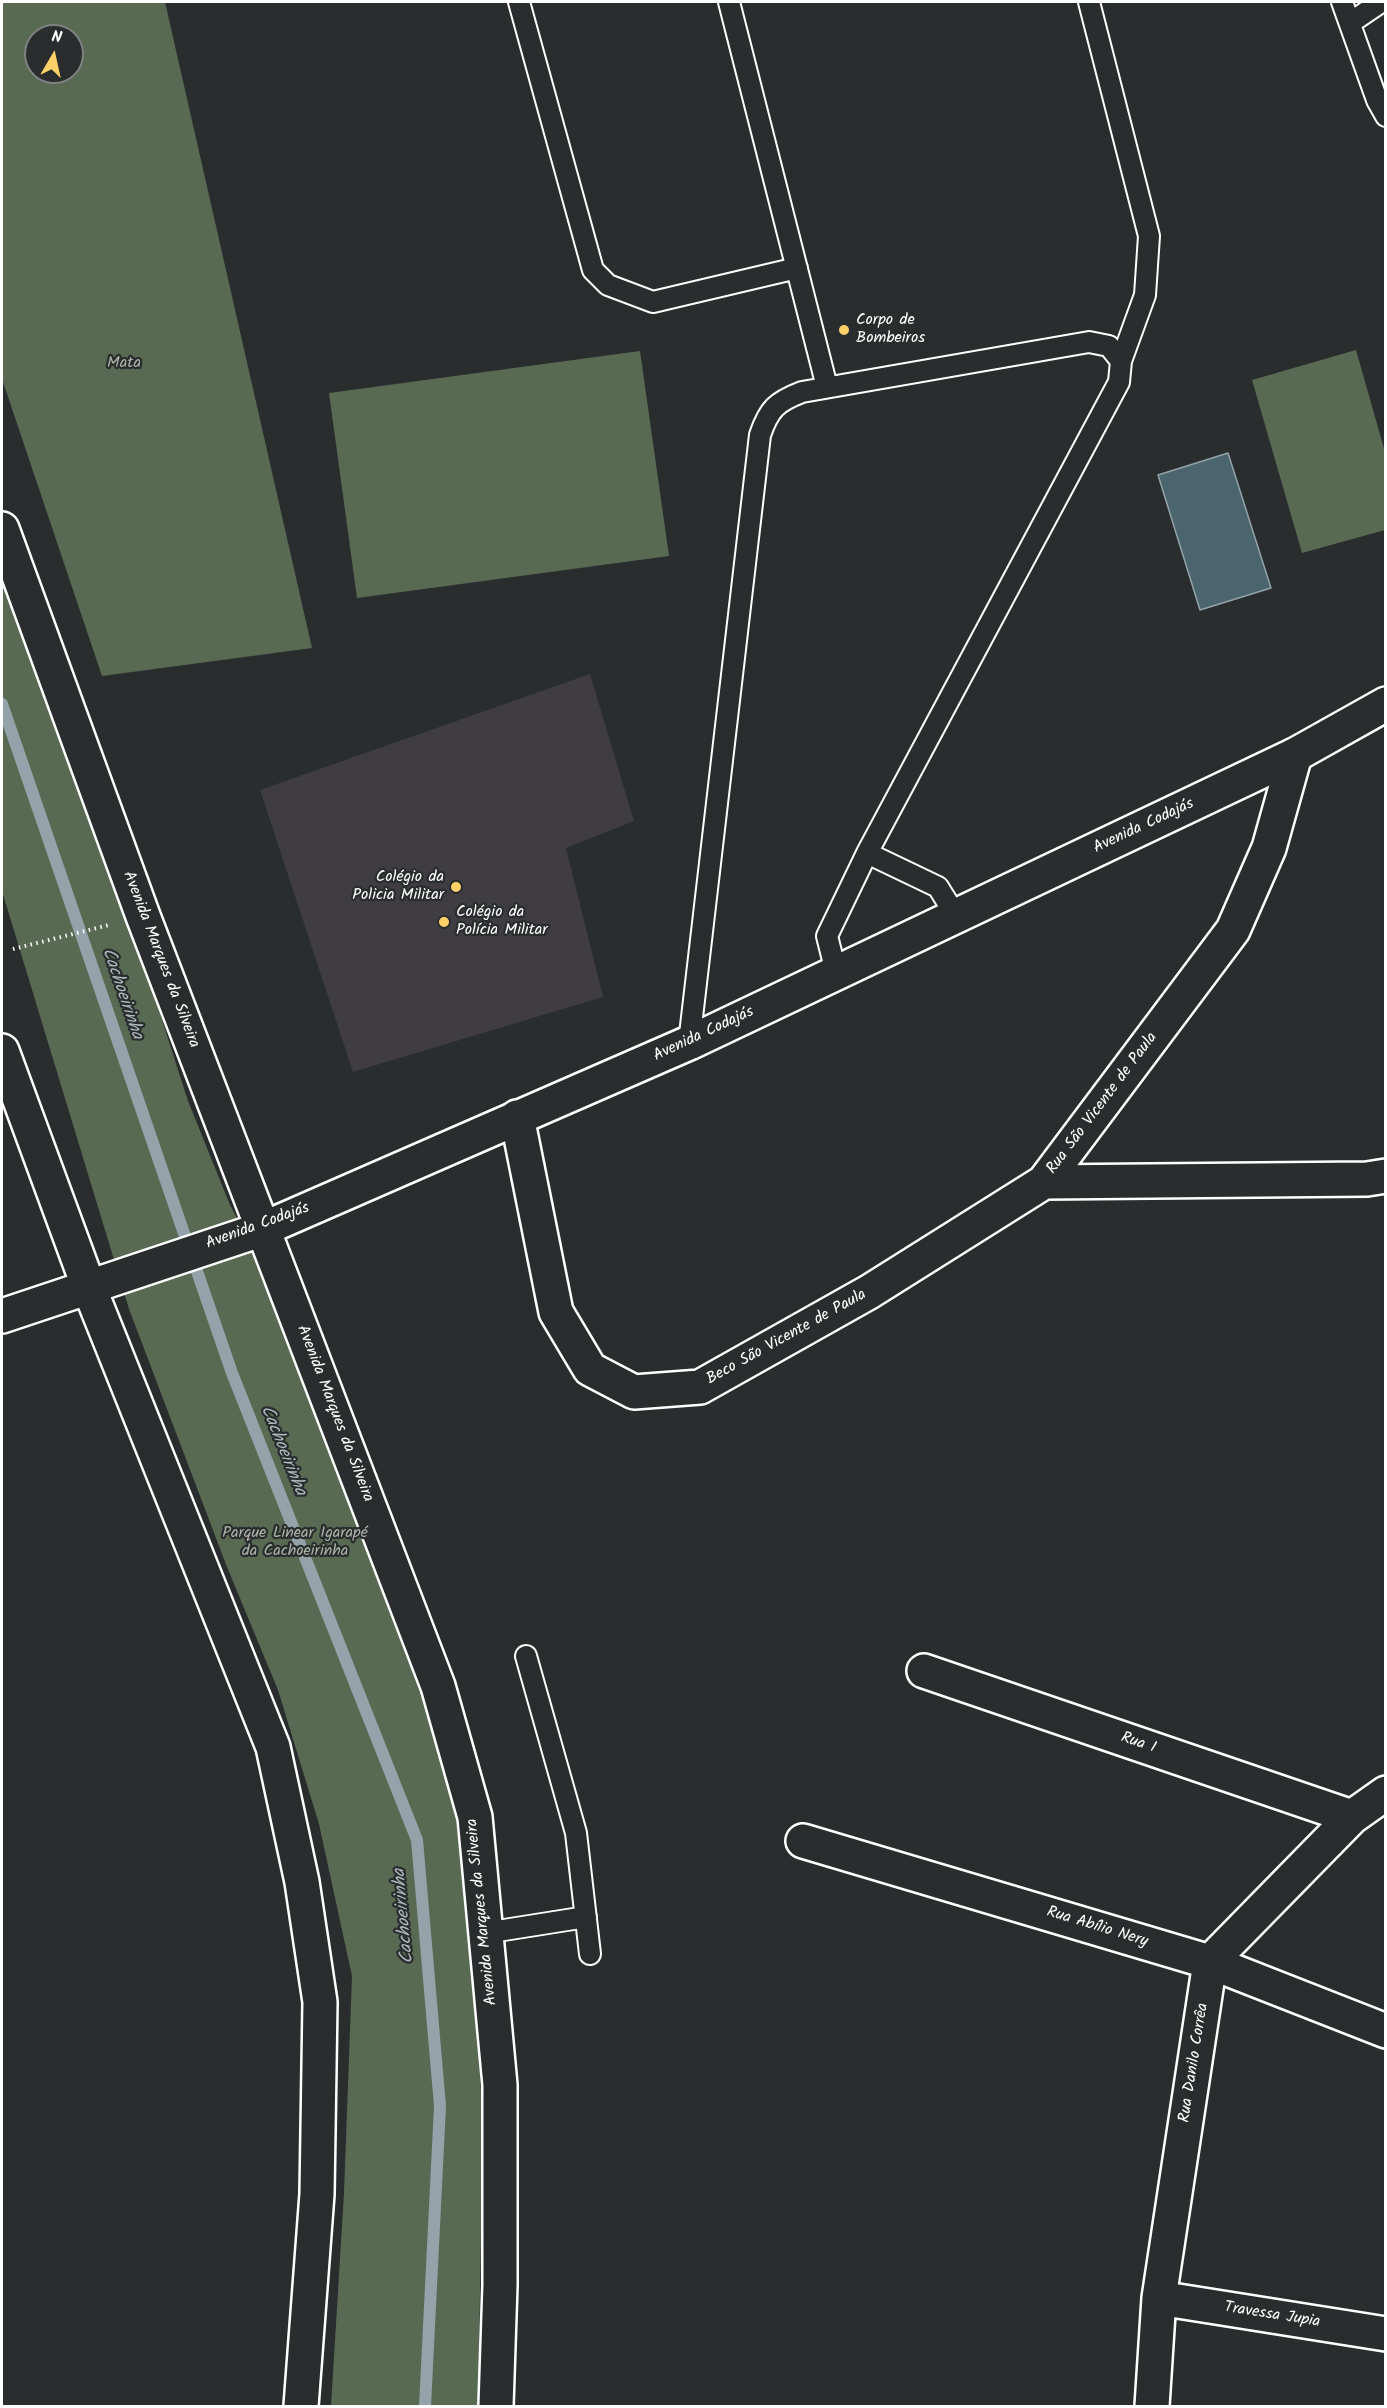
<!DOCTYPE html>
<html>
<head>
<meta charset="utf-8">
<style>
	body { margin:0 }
	#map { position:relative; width:1387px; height:2408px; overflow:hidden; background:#2a2d2e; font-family:Kalam,sans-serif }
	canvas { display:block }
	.frame { position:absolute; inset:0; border:3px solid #fff; pointer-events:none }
	.north { position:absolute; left:24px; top:24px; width:60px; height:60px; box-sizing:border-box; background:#2a2d2e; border:2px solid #7f8182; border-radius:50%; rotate:9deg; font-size:16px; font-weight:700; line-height:24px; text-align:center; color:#fff }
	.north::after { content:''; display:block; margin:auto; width:21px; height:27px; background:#ffd166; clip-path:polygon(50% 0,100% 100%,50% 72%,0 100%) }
</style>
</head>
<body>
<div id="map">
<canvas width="1387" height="2408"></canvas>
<div class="frame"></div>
<div class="north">N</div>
</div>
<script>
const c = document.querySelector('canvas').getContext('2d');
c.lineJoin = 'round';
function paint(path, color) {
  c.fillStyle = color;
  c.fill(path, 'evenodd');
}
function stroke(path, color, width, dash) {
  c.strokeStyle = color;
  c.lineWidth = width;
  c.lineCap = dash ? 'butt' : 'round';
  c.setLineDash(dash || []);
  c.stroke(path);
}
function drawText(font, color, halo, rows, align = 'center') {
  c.font = font + ' Kalam,sans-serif';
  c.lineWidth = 4.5;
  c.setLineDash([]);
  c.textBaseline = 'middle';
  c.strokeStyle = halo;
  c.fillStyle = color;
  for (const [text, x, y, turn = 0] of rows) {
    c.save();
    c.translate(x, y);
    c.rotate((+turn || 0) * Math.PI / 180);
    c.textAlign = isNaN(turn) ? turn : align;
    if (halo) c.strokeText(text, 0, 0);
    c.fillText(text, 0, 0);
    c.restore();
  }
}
const built = new Path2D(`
	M590 674 634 821 566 848 603 997 353 1072 260 790Z`);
const green = new Path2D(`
	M2 2H165L312 648 102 676 2 379ZM36 36H72V72H36Z
	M1356 350 1385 452V530L1302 553 1252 380Z
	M640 351 669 556 357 598 329 393Z
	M2 521 188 1101 230 1205 263 1266 376 1550 465 1812 483 2125 478 2406H331L344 2193 352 1976 319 1824 278 1690 227 1567 129 1309 2 891Z`);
const water = new Path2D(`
	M1228 453 1271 588 1200 610 1158 475Z`);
const stream = new Path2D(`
	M2 704 232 1373 417 1840 440 2106 425 2406`);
const path = new Path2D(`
	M13 949 109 925`);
const service = new Path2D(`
	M519 2 593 270 608 285 653 302 797 268
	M729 2 827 387
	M1089 2 1149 236 1145 295 1121 361
	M1342 2 1377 100 1386 116
	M1350 23 1381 2
	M836 972 827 936 867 853 938 887 956 916
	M689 1043 760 435C769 409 776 402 802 392L1089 342 1109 346 1121 361 1119 382 867 853
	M526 1656 576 1833 590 1954
	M485 1933 586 1917`);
const minor = new Path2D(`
	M517 1117 556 1312 590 1369 634 1392 700 1387 869 1292 1044 1182 1233 930 1269 848 1295 755
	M1044 1182 1367 1179 1386 1176
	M924 1671 1352 1817
	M803 1841 1210 1962 1386 2031
	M1159 2298 1386 2334
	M1152 2406 1159 2298 1210 1962 1352 1817 1386 1793`);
const tertiary = new Path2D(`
	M2 529 143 916 438 1686 475 1817 500 2085V2285L496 2406
	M2 1051 88 1285 273 1747 302 1882 320 2002 317 2194 301 2406
	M2 1316 263 1229 689 1043 1295 755 1386 704`);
const markers = [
	[844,330,6,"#ffd166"],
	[456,887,6,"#ffd166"],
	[444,922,6,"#ffd166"]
];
const poiNames = [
	["Corpo de",856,321],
	["Bombeiros",856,339],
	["Colégio da",444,878,"right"],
	["Policia Militar",444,896,"right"],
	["Colégio da",456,913],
	["Polícia Militar",456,931]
];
const parkNames = [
	["Mata",124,364],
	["Parque Linear Igarapé",295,1534],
	["da Cachoeirinha",295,1552]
];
const streetNames = [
	["Avenida Codajás",1144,827,-25],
	["Avenida Marques da Silveira",160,960,69],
	["Avenida Codajás",704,1035,-25],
	["Rua São Vicente de Paula",1103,1104,-53],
	["Avenida Codajás",258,1227,-20],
	["Beco São Vicente de Paula",787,1338,-29],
	["Avenida Marques da Silveira",334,1414,69],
	["Rua I",1138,1744,19],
	["Avenida Marques da Silveira",483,1912,-96],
	["Rua Abílio Nery",1097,1928,17],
	["Rua Danilo Corrêa",1195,2063,-81],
	["Travessa Jupia",1272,2316,9]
];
const waterNames = [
	["Cachoeirinha",121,994,71],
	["Cachoeirinha",282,1451,68],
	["Cachoeirinha",405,1916,-95]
];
paint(built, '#3f3d42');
paint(green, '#596a53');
paint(water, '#4b656f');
stroke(water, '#93a3a9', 1.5);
stroke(stream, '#93a3a9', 12);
stroke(service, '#fff', 24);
stroke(minor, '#fff', 38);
stroke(tertiary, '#fff', 38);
stroke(path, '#fff', 4, [1.5, 4.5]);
stroke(service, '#2a2d2e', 20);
stroke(minor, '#2a2d2e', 33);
stroke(tertiary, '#2a2d2e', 33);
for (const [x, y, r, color] of markers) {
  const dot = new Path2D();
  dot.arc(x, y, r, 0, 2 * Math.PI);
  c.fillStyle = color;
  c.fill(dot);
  stroke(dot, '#2a2d2e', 2);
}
drawText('16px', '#fff', '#2a2d2e', poiNames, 'left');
drawText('16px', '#acb4a9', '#2a2d2e', parkNames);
drawText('16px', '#fff', '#2a2d2e', streetNames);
drawText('italic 18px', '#aebabe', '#2a2d2e', waterNames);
</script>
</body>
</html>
